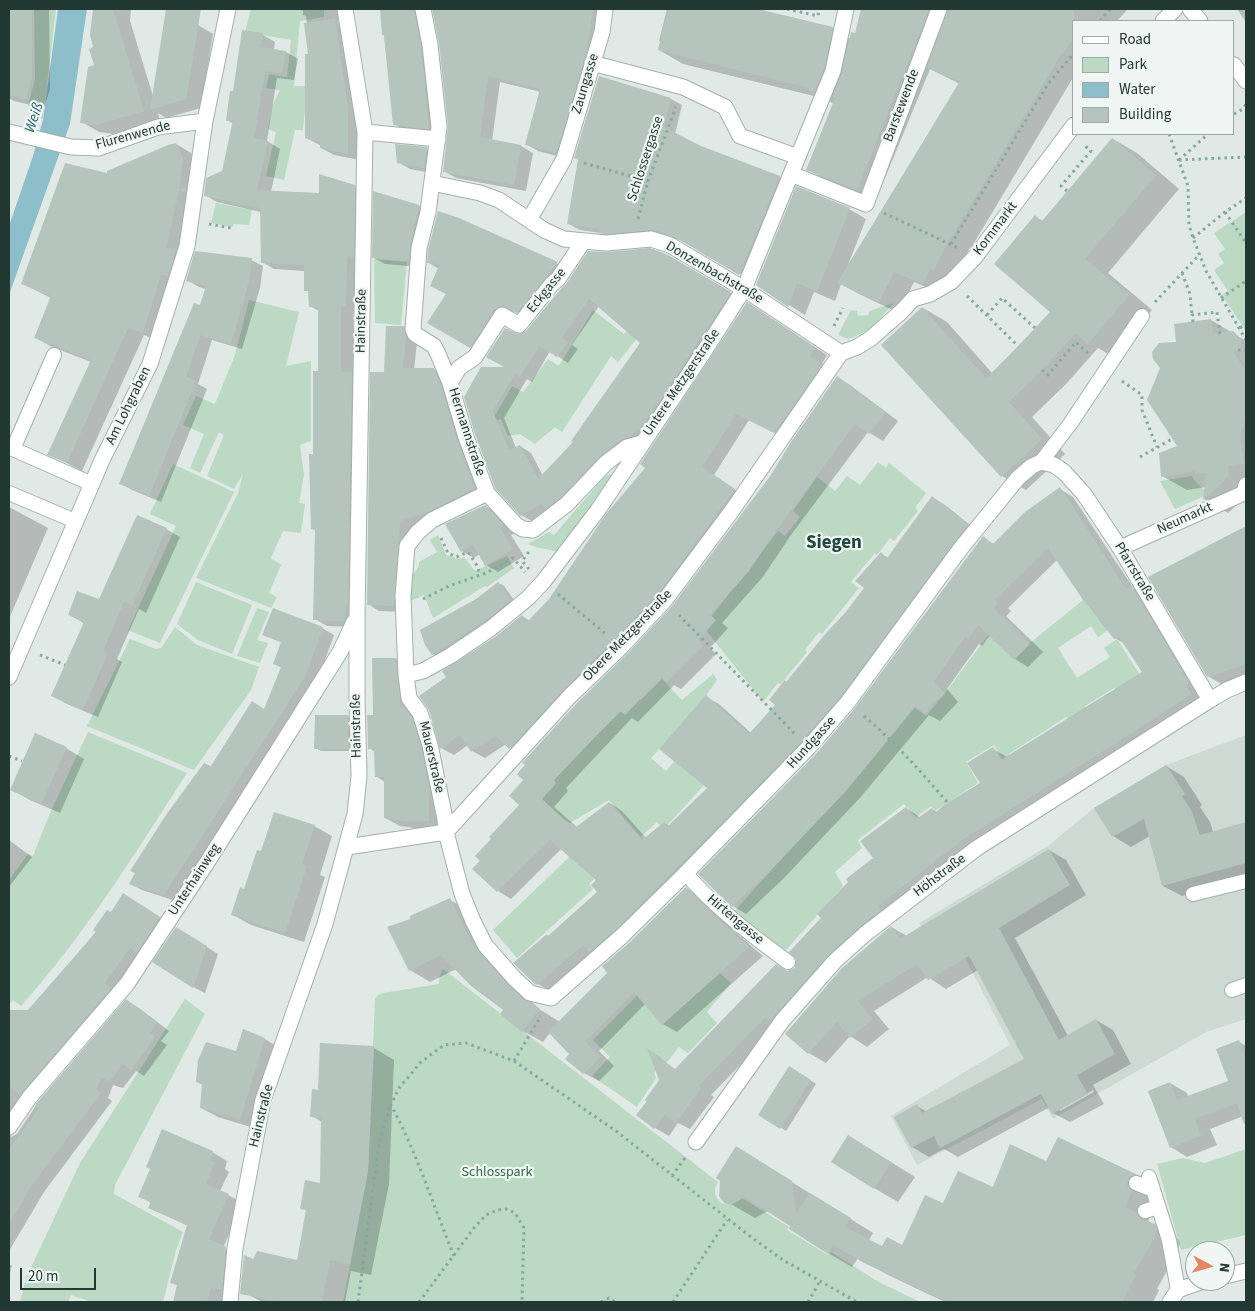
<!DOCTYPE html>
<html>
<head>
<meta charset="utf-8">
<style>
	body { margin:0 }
	#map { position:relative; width:1255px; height:1311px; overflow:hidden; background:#e0e9e5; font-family:"Source Sans 3",sans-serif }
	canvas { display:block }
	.frame { position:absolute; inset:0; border:10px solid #223833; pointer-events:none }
	.legend { position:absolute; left:1072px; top:20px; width:162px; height:115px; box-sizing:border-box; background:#f0f6f3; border:1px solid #9eaaa6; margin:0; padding:6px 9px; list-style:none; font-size:15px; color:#223833 }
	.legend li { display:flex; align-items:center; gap:10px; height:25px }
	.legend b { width:25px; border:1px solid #9eaaa6 }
	.north { position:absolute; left:1185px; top:1241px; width:50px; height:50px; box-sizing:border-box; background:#f0f6f3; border:1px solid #9eaaa6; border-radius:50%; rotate:96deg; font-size:14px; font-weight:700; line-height:20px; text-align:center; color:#223833 }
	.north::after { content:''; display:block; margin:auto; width:18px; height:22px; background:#e48563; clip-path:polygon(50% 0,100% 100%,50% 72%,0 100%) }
	.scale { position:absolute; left:20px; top:1268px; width:76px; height:22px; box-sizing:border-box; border:2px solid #223833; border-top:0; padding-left:6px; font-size:15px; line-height:18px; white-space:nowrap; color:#223833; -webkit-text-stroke:4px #f0f6f3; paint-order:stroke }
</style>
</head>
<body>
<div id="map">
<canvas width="1255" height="1311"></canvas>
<div class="frame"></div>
<ul class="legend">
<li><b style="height:6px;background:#fff"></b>Road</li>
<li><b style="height:14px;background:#bbd9c3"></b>Park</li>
<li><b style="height:14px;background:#8dbfca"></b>Water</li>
<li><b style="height:14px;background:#b6c4be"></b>Building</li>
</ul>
<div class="north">N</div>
<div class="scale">20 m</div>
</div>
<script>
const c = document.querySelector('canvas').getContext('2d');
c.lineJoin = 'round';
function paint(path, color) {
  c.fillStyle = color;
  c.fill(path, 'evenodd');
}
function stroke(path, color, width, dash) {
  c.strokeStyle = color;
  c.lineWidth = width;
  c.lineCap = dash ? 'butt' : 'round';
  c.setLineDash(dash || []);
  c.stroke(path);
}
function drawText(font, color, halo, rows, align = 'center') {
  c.font = font + ' "Source Sans 3",sans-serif';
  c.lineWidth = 4.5;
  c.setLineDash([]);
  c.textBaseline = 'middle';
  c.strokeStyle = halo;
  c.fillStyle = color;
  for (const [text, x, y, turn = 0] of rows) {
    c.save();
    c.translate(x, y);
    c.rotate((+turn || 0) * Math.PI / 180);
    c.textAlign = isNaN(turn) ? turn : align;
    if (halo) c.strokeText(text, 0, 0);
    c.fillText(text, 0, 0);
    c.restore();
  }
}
const built = new Path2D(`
	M1246 735V1019L1206 1032 1053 1119 1042 1099 917 1165 891 1116 1010 1045 963 954 945 966 919 923 1048 846 1094 808 1166 765Z`);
const green = new Path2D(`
	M34 9H56L43 119 28 117 32 107 28 106 35 78Z
	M251 9H324V17L300 21 294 86H306L305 109 303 130H295L284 180 266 176 276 132 268 129 273 104 280 90 266 88 269 74 287 77 291 40 245 32Z
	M216 203 252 210 249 225 234 224 233 227 211 223Z
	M1246 212V331L1222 295 1228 291 1214 270 1224 263 1218 254 1225 249 1214 233Z
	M408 250 401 325 375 323 374 259 398 261Z
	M249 300 299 312 286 366 311 361V441L300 445 304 475 299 503 305 504 301 533 283 531 271 558 281 565 269 593 277 597 271 608 196 578 238 493 243 474 234 489 207 476 224 435 219 432 200 473 190 468 204 434 183 425 196 396 215 404 235 355Z
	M894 303 872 327 861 334 848 339 838 335 851 310 857 311 858 316 869 315V311Z
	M593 310 624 334 629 329 638 337 618 362 611 356 562 432 555 427 535 444 520 434 508 436 501 419 478 429 496 414 512 386 523 392 548 359 559 366Z
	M878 462 886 468 889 463 926 493 915 508 918 511 894 541 890 538 877 555 875 553 851 582 859 588 822 634 819 632 805 650 807 652 781 684 778 683 763 702 705 629 711 617 778 531 785 536 800 517 793 511 817 477 835 491 847 476 860 485Z
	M173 464 234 492 160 643 128 630 176 526 150 514Z
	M610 474 614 476 613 479 557 552C547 548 538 549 528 544L549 532 554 535 605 476Z
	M1192 476C1196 484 1204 487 1207 495L1175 509 1160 481Z
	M438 535 446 555 459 559 464 557 475 571 507 556 514 568 487 587 485 586 433 618 424 595 410 601 412 576 419 566V562L437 552 430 540Z
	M196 582 252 605 232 654 198 640 177 624Z
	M1083 600 1098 619 1103 616 1111 628 1098 637 1091 626 1058 648 1077 678 1110 657 1104 648 1117 639 1140 675 1118 692 1114 688 1085 706 1088 711 1068 720 1066 717 1009 754 1013 761 1006 765 994 745 966 762 978 783 935 811 931 806 916 817 904 804 858 840 862 848 835 872 843 886 786 950 731 915 845 788 913 706 926 716 945 693 989 634 1014 659 1030 643Z
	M257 608 269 612 257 640 268 643 260 663 237 656Z
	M175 627 197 645 259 667 251 690 194 770 87 726 130 639 156 649 161 648Z
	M713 674 717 680 705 697 651 758 666 771 686 748 715 773 664 829 657 822 641 837 609 800 570 823 558 816 540 800 555 785 550 780 637 696 641 700 662 679 682 700Z
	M88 732 187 773C134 855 86 933 21 1006L13 1000 9 1004V880L28 854 33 856 50 813Z
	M586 841 623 852 589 884 593 889 517 958 493 930Z
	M702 957 731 983 707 1012 717 1023 688 1053 679 1047 664 1066 656 1070 654 1073 656 1078 637 1107 592 1076 610 1057 593 1040 669 963Z
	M443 969 718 1182C708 1197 725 1214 742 1198L789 1227 787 1230 828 1255 831 1252 877 1281 920 1302H343L368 1171 375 999 378 995 383 993 439 984V977Z
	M185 999 205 1014 115 1185 114 1194 183 1232 176 1250 163 1302H91L71 1295 68 1302H20L27 1276 80 1163Z
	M1246 1149V1235L1181 1250 1157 1164 1183 1158 1205 1163Z`);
const water = new Path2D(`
	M58 9H87L70 124 9 295V226L33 156 43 120Z`);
const shadow = new Path2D(`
	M9 9H49L50 89 44 108 14 101 9 98Z
	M94 9H131L130 21 153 96 198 25 213 34 201 108 166 118 158 113 160 121 113 134 99 132 82 122 96 66 95 48 91 35Z
	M303 9H339L338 22 347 27 360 116V160L334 155 321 148 322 146 306 138 309 56 306 16 303 15Z
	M381 9H428L441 135 406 131 394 124Z
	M434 9H605L568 159 538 151 526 144 541 92 500 82 492 141 521 146 533 153 526 191 456 178 444 171 450 126 441 44Z
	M667 9H753L832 28 851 39 856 35 862 9H1128L1117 21H1074V76L971 248 970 247 954 281 943 294 914 282 899 313 859 294 841 284 835 301 814 292 805 315 757 285 849 209 866 219 848 265 960 84 930 69 876 200 827 181 808 169 834 104 826 99 683 64 659 50 661 42 659 41Z
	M1237 9H1246V22Z
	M263 35 275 42 274 50 286 52 298 59 294 80 277 78 267 141 280 149 271 192 320 194 354 186 367 193 358 313H353V374L364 380 356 627 327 626 315 619 320 373 319 311 310 306V292L305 290V271L274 269 262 262 261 212 217 202 205 195 223 172 234 124 227 120 234 93Z
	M599 77 671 99 682 105 675 134 700 147 779 177 790 184 751 280 686 242 666 236 610 238 601 233 580 230 569 224Z
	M1113 139 1137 153 1179 189 1108 273 1152 310 1113 357 1098 348 1066 384 1032 417 1065 454 1026 490 1002 476 923 308 947 322 992 373 1052 311 1035 217 1043 221Z
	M176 144 191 153 198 168 158 341 144 335 82 471 49 454 91 362 50 346 35 337 51 298 23 284 109 174Z
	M427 149 439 156 436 174 410 169 398 162Z
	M375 193 419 206 430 213 420 267 385 264 374 258Z
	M666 255 741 299 654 431 550 510 532 521 521 515 476 434 508 368 518 336ZM599 306 641 342 575 442 543 476 531 453 520 446 516 448 504 418 527 379 532 382 550 351 568 363 578 349 572 345Z
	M251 260 263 266 260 288 242 349 212 340 198 384 207 389 161 502 132 490 121 483 201 307 206 289 199 287 187 280Z
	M429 263H556L567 269 528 318 515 311 506 316 481 353 429 323 448 294 439 269Z
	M760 311 827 355 822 364 833 373 787 439 749 420 714 475 747 498 522 755 506 744 485 758 472 751 468 745 454 755 441 748 448 678 522 616 530 621 550 599Z
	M1211 320 1246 341V497L1228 513 1204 499 1206 487 1187 490 1162 476 1178 447 1177 343Z
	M404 327 415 334 417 343 414 369H433L445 376 486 495 438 519 412 528 405 612 379 611 368 604 385 373Z
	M837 377 850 385 898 421 883 441 868 432 791 535 762 578 722 623 728 628 710 648 716 654 681 689 674 685 638 722 632 718 566 788 568 791 554 807 577 827 610 803 622 811 646 838 664 823 670 826 709 788 706 697 719 704 751 733 777 705 787 683 846 614 865 588 881 554 889 558 933 498 945 505 980 533 854 703 629 936 551 991 538 984 549 937 599 892 598 880 562 848 511 899 498 891 474 869 629 654 673 606 772 476Z
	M1060 489 1073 497 1134 589 1145 595 1204 702 979 846 872 934 779 1025 711 1095 714 1097 690 1129 678 1123 669 1136 655 1128 638 1115 661 1080 649 1051 661 1058V1060L680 1074 787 972 796 968 822 918 875 859 906 808 921 818 932 809 938 813 982 784 993 749 1007 757 1144 672 1125 644 1115 638 1057 560 1008 608 1011 611 1006 616 1043 652 1028 667 1015 659 990 635 982 646 979 644 947 689 958 702 940 721 929 715 859 799 783 879 746 914 733 906 816 755 856 709 983 538 994 544Z
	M485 506 497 513 515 533 511 535 524 556 498 572 486 565 480 554 474 558 462 551Z
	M9 507 48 528 9 619Z
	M1246 528V675L1221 684 1208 676 1150 578Z
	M166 529 180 537 146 613 139 609 117 659 122 662 98 717 67 704 53 696 85 624 70 615 100 601Z
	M498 583 504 586 516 603 438 658 433 654 477 600Z
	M322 628 334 635 317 682 176 901 142 890 130 884 265 710 282 668 275 664 282 643 264 634Z
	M396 659 410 668 443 829H422L400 826 385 818V782L376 776 375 752 369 748 374 716Z
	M348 716 353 719 354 751H321L316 748Z
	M66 748 84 759 60 813 30 800 12 790Z
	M1166 766 1184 777 1202 805 1200 807 1210 822 1213 832 1246 823V878L1182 896 1163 886 1150 836 1131 847 1113 836Z
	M314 826 332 836 320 875 325 877 304 942 251 925 233 915 262 852Z
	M9 840 32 857 9 887Z
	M1049 850 1066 860 1086 895 1015 938 1068 1036 1096 1020 1113 1030 1131 1064 1093 1085 1104 1104 1070 1122 1053 1113 1050 1107 958 1157 944 1149 929 1157 912 1147 917 1106 927 1112 1025 1059 978 970 946 989 928 977 874 1011 889 1029 867 1047 850 1036 826 1063 809 1053 786 1033 843 968 891 927 907 936ZM1093 1090 1094 1092 1060 1111V1108Z
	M686 888 700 896 733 930 763 956 677 1032 663 1024 645 1004 599 1051 614 1066 599 1081 584 1073 571 1054 550 1033 543 1042 523 1031 501 1014 505 1010 456 969 430 982 410 970 412 920 450 900 470 911 528 998 539 1009 560 1022 609 973 629 944Z
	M136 902 172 925 34 1099 13 1129 11 1137 17 1134 37 1104 127 1001 139 1008 169 1031 161 1041 167 1045 144 1076 136 1071 123 1088 113 1085 108 1098 112 1101 44 1192 9 1251V1034L10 1032 9 1031V1011H29L111 914Z
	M188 935 218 954 205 993 193 987Z
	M265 1039 281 1049 257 1129 218 1117 201 1108 203 1085 197 1082 237 1053Z
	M1239 1042 1246 1046V1115L1210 1129 1217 1145 1187 1157 1171 1147 1170 1083 1187 1093 1188 1097 1230 1082Z
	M374 1048 394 1060 389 1184 371 1275 351 1271 345 1302H262L249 1295 298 1261 307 1211 301 1208 321 1185 322 1122 312 1116 319 1091Z
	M790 1067 816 1084 786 1131 760 1114Z
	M849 1136 915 1177 898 1202 874 1188Z
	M1059 1138 1137 1176 1159 1188 1155 1205 1148 1221 1178 1239 1180 1244 1175 1256 1157 1289 1159 1290 1153 1302H945L888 1275 858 1258 852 1267 828 1253 792 1226 768 1211 755 1218 722 1199 760 1162 873 1233 869 1240 883 1248 902 1246 944 1205 993 1189 1047 1162Z
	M212 1152 227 1161 225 1169 229 1172 220 1191 243 1203 223 1248 237 1255 224 1302H174L178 1286 171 1282 188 1226 149 1208 151 1203 140 1196Z
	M9 1264 12 1266 9 1276Z`);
const building = new Path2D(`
	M9 9H32V78L26 99 9 95Z
	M93 9H113L144 111 96 125 80 123 88 67 94 65 89 49 93 47 90 35Z
	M166 9H201L186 99 150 110Z
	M380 9H414L421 46 429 129 393 125 384 35H382Z
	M432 9H593L587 51 556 153 525 145 540 89 488 76 480 137 521 145 514 185 443 172 448 126 439 44Z
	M668 9H758L833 27 824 68 814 92 808 90 809 88 658 50Z
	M861 9H929L857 190 806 170 835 98 833 97 842 73 851 32 855 33Z
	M948 9H1074V39L1060 56 951 238 950 237 934 270 930 268 923 284 894 272 879 302 837 283 960 81 927 68Z
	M335 19 348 108V154L320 148V142L305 138V54H308L304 23Z
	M242 30 263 33 261 47 286 51 282 73 265 71 254 138 268 141 257 190 319 193V174L355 185 354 257 347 256 346 306 341 307V372H352L348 604H346L344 621 313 620 315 530 311 529 309 454H313V371H318V307H309L308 291H304V265L261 263 260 208 204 196 206 178 222 171 233 120 226 121 230 91H233Z
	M599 76 671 98 664 127 701 146 780 176 739 275 675 237 654 230 606 234 598 233 600 229 567 224 578 159 574 158Z
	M1112 138 1156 175 1085 259 1129 295 1088 344 1076 333 1042 370 1009 402 1042 439 1001 477 881 345 922 307 986 378 1015 350 1050 312 994 264 1035 215 1042 221Z
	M176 143 183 158 179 190 186 187 185 192 179 190 166 248 176 249 168 276 161 274 143 333 128 328 67 463 47 455 91 360 34 338 51 296 21 284 65 163 107 173V171L168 145Z
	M395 144 427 147 424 168 397 163Z
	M796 186 850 208 817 292 797 283 788 307 756 285Z
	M373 191 419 205 410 246 409 262 372 258Z
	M438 211 459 218 558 262 517 313 503 306 494 310 470 348 427 323 446 294 430 286 440 264 427 263 428 250Z
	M650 248 666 254 731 292 643 425 631 436 621 440 600 456 561 497 545 509 541 504 520 516 495 488 475 434 464 397 481 367H504L486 357 505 328 518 334 526 331 559 291 566 284 588 251 607 252ZM589 299 640 343 571 441 573 442 538 479 520 445 509 450 493 411 515 374 520 377 539 346 557 357 568 342 562 338Z
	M195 251 252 258 249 281 231 344 200 335 186 377 196 381 149 496 119 484 194 303 200 305 206 286 186 281Z
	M747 302 815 347 810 356 822 365 774 433 736 414 702 467 735 489 658 594 614 640 563 690 509 749 496 736 471 752 460 735 440 749 429 710 419 696 446 677 442 671 495 637 522 615 527 622 549 599 606 514 645 468 640 464Z
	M1211 319 1213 333 1233 331 1241 339 1240 348 1234 353 1246 371V418L1240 435 1244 464 1228 466 1229 475 1222 483 1203 500 1206 473 1195 474 1194 471 1161 477 1159 453 1177 446 1147 400 1160 368 1153 359 1152 352 1159 343 1176 342 1174 324Z
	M386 326H404L406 336 403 368H434L441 386 457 440 475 488 426 513 400 521 394 606 367 605 370 372H384Z
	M837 376 886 412 869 434 855 424 778 528 749 571 710 615 716 620 698 640 703 646 667 682 662 677 625 715 620 711 554 780 556 783 542 799 570 825 572 823 576 827 609 802 642 840 664 822 668 826 707 788 659 749 706 695 749 734 775 705 769 700 785 680 786 682 827 632 845 613 864 588 855 581 881 552 887 558 932 496 968 524 841 696 801 742 616 929 589 952 583 945 537 985 535 984 513 963 547 934 548 936 597 892 591 885 596 880 550 840 497 892 472 869 480 861 475 856 491 839 489 837 519 805 509 796 523 780 517 774 525 765 522 763 577 703 628 653 672 606 771 475 791 442Z
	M1060 487 1126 589 1132 586 1189 683 1186 685 1191 694 1132 733 965 838 878 906 881 910 859 927 829 954 770 1021 766 1017 698 1086 701 1088 676 1123 665 1115 654 1129 636 1115 647 1101 645 1100 659 1080 647 1048 675 1069 776 964 787 971 795 968 796 959 789 952 821 918 817 914 848 882 846 879 873 858 860 841 906 807 915 820 932 808 935 813 944 805 980 783 967 763 993 747 1001 760 1142 672 1119 637 1114 639 1083 600 1048 548 995 600 998 603 994 608 1030 644 1014 660 978 625 968 639 965 637 934 681 945 694 935 702 925 714 916 706 846 791 770 871 732 907 698 874 815 755 855 708 983 536 993 544 1025 512Z
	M485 505 504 525 500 528 513 549 485 566 473 544 461 552 445 524Z
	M137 515 167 528 132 606 124 602 103 651 108 653 83 710 51 696 84 622 68 615 77 591 99 599Z
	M1246 526V664L1207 677 1148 577Z
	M498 582 511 600 484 621 432 655 425 645 420 630 476 599Z
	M273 608 323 627 306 675 164 895 129 884 135 873 130 871 166 815 204 763 211 766 252 701 264 709 281 667 273 664 281 642 262 635Z
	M372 658H396L401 708 403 706 412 717 421 747 429 785V821H406L384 818V777H375L374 749H368L367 715H373Z
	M315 715H348L349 749H314Z
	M35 733 67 747 41 804 10 790Z
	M1166 765 1185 794 1182 796 1191 810 1200 835 1246 822V863L1162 886 1144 819 1112 837 1094 808Z
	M274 812 315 825 302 864 307 866 285 933 231 915 240 887 244 889 257 850 261 851Z
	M1049 849 1070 885 999 928 1059 1040 1096 1019 1115 1054 1077 1075 1088 1094 1052 1114 1041 1094 940 1148 934 1136 911 1148 894 1117 917 1104 922 1113 1024 1059 969 956 928 980 917 964 858 1001 873 1019 850 1038 837 1022 808 1054 785 1034 842 968 891 926 900 939Z
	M686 887 719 920 749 947 662 1025 634 992 585 1042 601 1057 583 1074 565 1059 569 1054 548 1032 607 973 602 966 629 943Z
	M123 893 160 917 137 953 130 948 105 983 111 988 20 1095 9 1086V1010H28L96 932 93 930 107 910 111 912Z
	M450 898 471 942 478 951 507 984 524 1000 532 1003 540 1009 522 1032 500 1014 503 1010 471 986 441 955 409 971 387 927 410 919V916Z
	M176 927 207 946 193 988 152 962Z
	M126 999 157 1023 150 1033 155 1037 131 1070 123 1064 110 1081 101 1078 96 1090 101 1093 32 1185 9 1224V1149L39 1108 35 1106 36 1104Z
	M243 1029 265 1038 240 1120 200 1108 202 1084 196 1082 198 1060 206 1042 236 1051Z
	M1239 1040 1246 1060V1123L1244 1124 1237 1103 1195 1119 1201 1136 1170 1148 1148 1091 1170 1082 1177 1100 1228 1081 1216 1049Z
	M320 1043 374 1046 368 1171 350 1264 330 1260 322 1302H281L240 1294 244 1255 253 1259 257 1251 297 1260 306 1210 300 1209 305 1180 320 1183 321 1118 310 1117 312 1089 318 1090Z
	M789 1066 811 1080 780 1129 758 1115Z
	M162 1129 213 1151 211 1160 215 1162 206 1184 229 1194 209 1239 226 1247 222 1290 211 1288 207 1302H173L177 1285 170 1283 187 1225 148 1208 151 1202 138 1197 150 1169 146 1167Z
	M848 1135 891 1162 874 1189 831 1162Z
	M1058 1137 1138 1175 1131 1176 1128 1179 1127 1185 1132 1191 1125 1207 1137 1213 1139 1218 1155 1224 1157 1230 1152 1242 1133 1274 1136 1275 1122 1302H948L864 1263 833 1245 828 1254 789 1229 790 1226 745 1197 730 1205 724 1203 719 1196 720 1181 716 1178 736 1146 792 1181 796 1213 810 1193 851 1218 845 1227 882 1246 887 1237 902 1245 925 1195 943 1203 958 1171 993 1187 1010 1144 1046 1161Z`);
const path = new Path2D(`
	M787 9 818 16 819 9
	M1100 21 1110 9
	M1234 114 1243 109 1246 104
	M1169 134 1188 186 1189 225 1193 238 1206 271 1246 340
	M1179 160 1246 157
	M1179 160 1208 134
	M584 163 648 181
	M1067 191 1061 186 1091 151 1084 145
	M1225 212 1246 243
	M884 213 958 248
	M638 219 648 181 676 107
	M209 224 231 228
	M1193 238 1225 212 1246 198
	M951 244 1048 84 1074 53
	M1182 273 1190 294 1192 315
	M967 296 1018 346
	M1221 298 1246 281
	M1155 302 1200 254
	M987 315 1002 298 1035 328
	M1193 322 1192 315 1217 312 1220 334
	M834 326 843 308
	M1240 328 1246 324
	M1238 350H1246
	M1042 370 1048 375 1076 342 1089 354
	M1122 381 1142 395V410L1157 447
	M1140 457 1172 439
	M441 538 448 553 456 557 468 552 478 567 479 575
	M529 569 522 561 530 550
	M558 594 607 635
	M423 599 449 586 486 573 513 558 525 572
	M679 615 795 734
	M40 655 65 665
	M864 716C895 742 921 772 948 803
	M9 756 22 761
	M514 1061 541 1016
	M672 1176 685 1158
	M454 1256C433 1205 417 1153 391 1105L399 1088 421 1062 444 1045 466 1043 514 1061 616 1131 751 1237 783 1260 857 1302
	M358 1302 379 1143 390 1106
	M419 1302 474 1228 486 1215 497 1210 506 1209 515 1213 524 1228 522 1302
	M601 1302 609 1298 615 1302
	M673 1302 727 1220
	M808 1302 820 1281`);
const service = new Path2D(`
	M54 355 13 449 92 484
	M1041 462 1070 424 1142 316
	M9 493 75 521
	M686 874C716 908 751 935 788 962
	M1193 894 1246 881
	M1232 990 1246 985
	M1149 1177 1169 1240 1178 1290
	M1136 1183 1153 1190
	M1145 1211 1158 1207`);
const minor = new Path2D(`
	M423 9 430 45 439 127 428 212 419 248 413 329 415 334 434 346 438 354 450 383 466 437 487 493 516 525 523 529 533 530 567 504 606 463 627 447 642 443
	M1190 9 1200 21
	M1163 21 1175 9
	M592 63 683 87 725 107 740 136 798 157
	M1234 65 1246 81
	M9 132 71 147 99 148 158 127 205 121
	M365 132 438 139
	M791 174 866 204 939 9
	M432 183 480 193 499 200 544 230 564 239 606 243 651 239 670 245 744 289 841 353
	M529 220 564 159 602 32 605 9
	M450 383 459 368 475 357 502 315 519 325 552 284 558 279 583 242
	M487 493 432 520 418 532 407 546 403 596 406 675 409 698 420 713 430 745 445 819 446 832 462 894 473 921 485 945 514 978 530 993 551 998 622 936 681 878 808 748 848 702 961 548 1018 478 1032 466 1041 462 1054 465 1064 472 1084 494 1120 548 1210 700
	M1120 548 1244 493 1246 485
	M406 675 423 671 450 656 490 629 528 598 543 582 598 510 705 350 744 289 833 71 846 9
	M9 677 103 458 150 364 187 246 205 121 228 9
	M347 847 446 832 570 696 621 647 665 600 731 512 841 353 857 347 870 339 901 312 913 299 930 294 951 282 975 257 1074 125
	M9 1127 29 1098 127 984 208 861 340 652 354 622
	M696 1142 782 1021 835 961 865 934 977 848 1210 700 1227 690 1246 682
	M1225 1276 1246 1271
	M230 1302 235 1248 263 1100 325 924 355 814 359 776 357 702V616L365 132 345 9
	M1170 1302 1178 1290 1203 1281`);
const streetNames = [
	["Zaungasse",586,84,-73],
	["Barstewende",902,106,-69],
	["Flurenwende",133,136,-15],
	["Schlossergasse",646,159,-72],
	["Kornmarkt",996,229,-53],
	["Donzenbachstraße",714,273,30],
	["Eckgasse",547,291,-51],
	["Hainstraße",362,321,-89],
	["Untere Metzgerstraße",682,383,-56],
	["Am Lohgraben",129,406,-64],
	["Hermannstraße",466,432,72],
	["Neumarkt",1185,519,-24],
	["Pfarrstraße",1134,572,59],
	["Obere Metzgerstraße",628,636,-46],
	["Hainstraße",357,726,-91],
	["Hundgasse",812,743,-48],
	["Mauerstraße",431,757,77],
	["Höhstraße",940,876,-37],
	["Unterhainweg",195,880,-57],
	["Hirtengasse",735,920,40],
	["Hainstraße",262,1116,-76]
];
const parkNames = [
	["Schlosspark",497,1173]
];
const waterNames = [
	["Weiß",35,118,-71]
];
const districtNames = [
	["Siegen",834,544]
];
paint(built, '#ced9d4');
paint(green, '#bbd9c3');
paint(water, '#8dbfca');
paint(shadow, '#0003');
paint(building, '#b6c4be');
stroke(service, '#a3b0ac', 16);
stroke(minor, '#a3b0ac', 17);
stroke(path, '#83aa9f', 3, [2.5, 4]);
stroke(service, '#fff', 14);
stroke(minor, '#fff', 15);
drawText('14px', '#223833', '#f0f6f3', streetNames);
drawText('14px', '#316b48', '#f0f6f3', parkNames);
drawText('italic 15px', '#23606e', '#f0f6f3', waterNames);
drawText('bold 19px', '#20483f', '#f0f6f3', districtNames);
</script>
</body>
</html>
